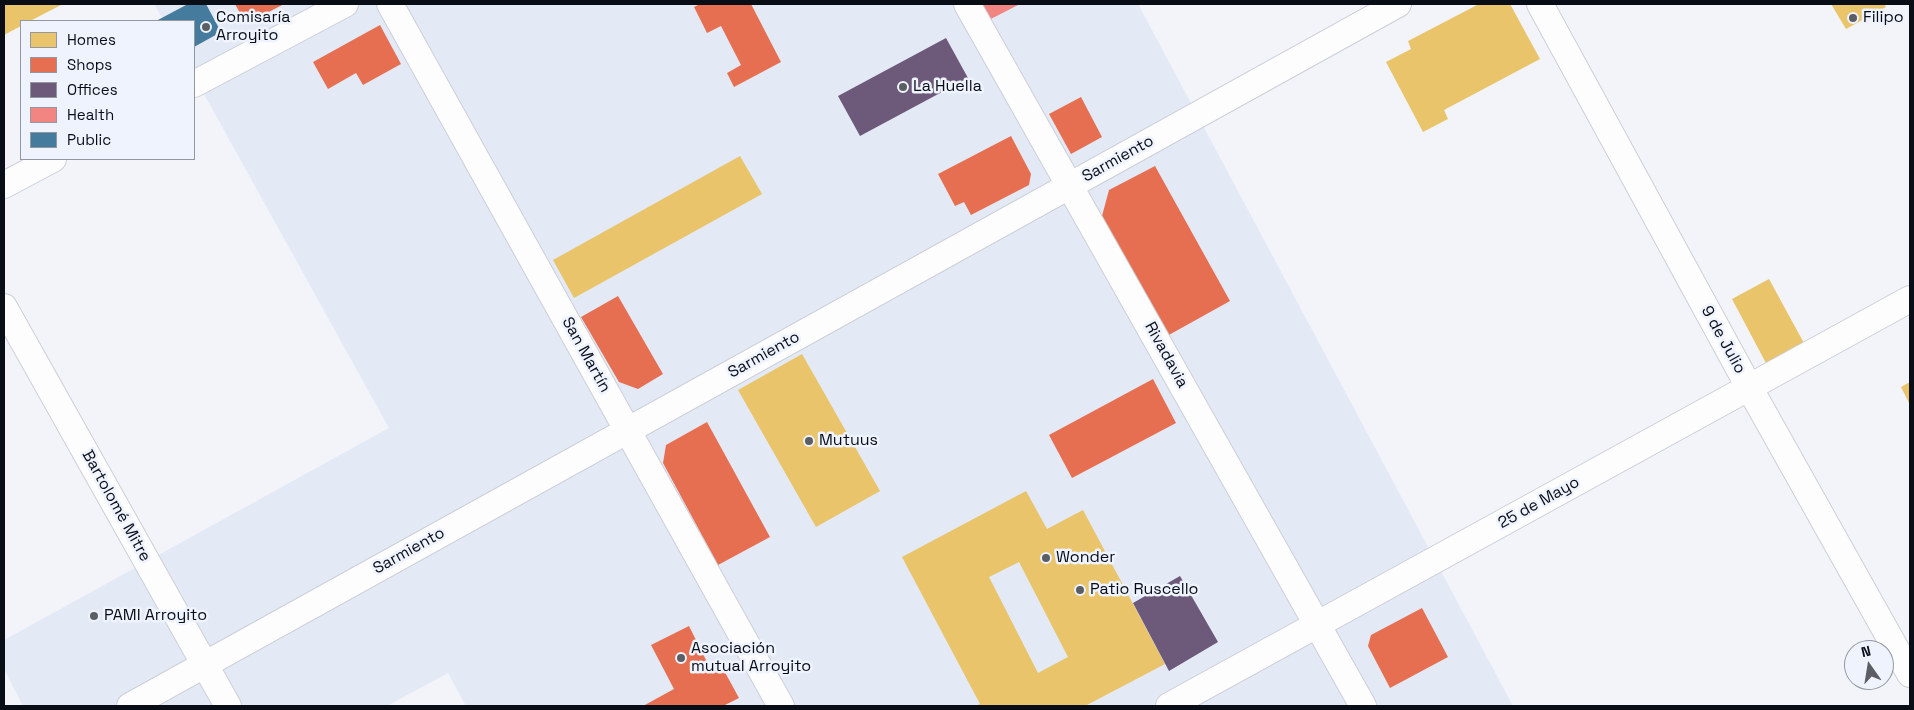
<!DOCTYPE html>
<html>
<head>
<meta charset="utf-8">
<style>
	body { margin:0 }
	#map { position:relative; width:1914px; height:710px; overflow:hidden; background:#f2f4fa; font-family:"Space Grotesk",sans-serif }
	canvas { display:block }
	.frame { position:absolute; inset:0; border:5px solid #090d15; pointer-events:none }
	.legend { position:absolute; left:20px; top:20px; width:175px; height:140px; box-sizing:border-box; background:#eef3fd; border:1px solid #9297a0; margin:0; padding:6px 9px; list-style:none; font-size:15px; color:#090d15 }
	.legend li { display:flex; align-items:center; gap:10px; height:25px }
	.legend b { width:25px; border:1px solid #9297a0 }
	.north { position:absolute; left:1844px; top:640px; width:50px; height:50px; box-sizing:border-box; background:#eef3fd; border:1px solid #9297a0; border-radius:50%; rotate:347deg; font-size:14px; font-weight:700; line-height:20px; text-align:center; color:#090d15 }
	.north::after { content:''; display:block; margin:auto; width:18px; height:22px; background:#5b5e65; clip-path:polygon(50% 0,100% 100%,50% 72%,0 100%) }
</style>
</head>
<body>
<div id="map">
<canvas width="1914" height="710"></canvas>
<div class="frame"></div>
<ul class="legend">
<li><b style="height:14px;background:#e9c46a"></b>Homes</li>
<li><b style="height:14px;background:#e76f51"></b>Shops</li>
<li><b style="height:14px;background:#6d597a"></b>Offices</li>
<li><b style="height:14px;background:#f28482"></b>Health</li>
<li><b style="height:14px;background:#457b9d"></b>Public</li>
</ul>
<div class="north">N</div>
</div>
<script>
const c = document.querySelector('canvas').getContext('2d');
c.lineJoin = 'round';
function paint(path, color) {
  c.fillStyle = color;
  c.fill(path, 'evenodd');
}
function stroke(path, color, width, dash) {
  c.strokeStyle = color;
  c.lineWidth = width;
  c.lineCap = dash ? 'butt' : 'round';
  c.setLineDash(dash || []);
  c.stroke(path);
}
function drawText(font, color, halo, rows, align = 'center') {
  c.font = font + ' "Space Grotesk",sans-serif';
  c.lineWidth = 5;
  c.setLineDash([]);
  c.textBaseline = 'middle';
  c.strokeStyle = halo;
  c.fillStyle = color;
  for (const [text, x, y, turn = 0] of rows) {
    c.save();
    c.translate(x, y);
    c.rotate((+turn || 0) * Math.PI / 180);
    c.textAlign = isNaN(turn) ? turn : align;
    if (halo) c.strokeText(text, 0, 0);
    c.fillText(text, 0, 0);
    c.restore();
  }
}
const built = new Path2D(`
	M154 4H1138L1513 706H466L448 673 387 706H23L4 669V640L389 428 194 76V21H164Z`);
const homes = new Path2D(`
	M4 4H63L30 21H21V26L4 35Z
	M1479 4H1510L1540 59 1444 110 1448 119 1423 132 1386 62 1411 49 1408 41Z
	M1831 4H1884L1886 7 1846 29Z
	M740 156 762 194 574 298 553 260Z
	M1769 279 1805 345 1767 365 1732 299Z
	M802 354 880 491 816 527 738 390Z
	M1910 382V405L1901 387Z
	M1026 491 1047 529 1083 510 1165 664 1085 706H975L980 704 902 557ZM1019 562 1068 657 1038 673 989 577Z`);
const shops = new Path2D(`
	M235 4H284L246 24Z
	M700 4H751L781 62 734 87 727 73 741 65 721 26 707 33 694 7Z
	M380 25 401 64 363 85 356 73 328 89 313 62Z
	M1081 97 1102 137 1071 154 1049 114Z
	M1011 136 1031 174 1029 185 971 215 964 202 955 206 938 174Z
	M1155 166 1230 301 1167 336 1102 216 1109 190Z
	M618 296 663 374 638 389 619 382 581 317Z
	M1153 379 1176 423 1072 478 1049 435Z
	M707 422 770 537 718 565 663 463 666 445Z
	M1422 608 1448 657 1390 688 1368 646 1371 635Z
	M689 626 711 670 721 665 739 698 723 706H643L674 689 651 645Z`);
const offices = new Path2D(`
	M946 38 968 78 860 136 838 96Z
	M1180 576 1218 642 1169 671 1133 603Z`);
const health = new Path2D(`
	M975 4H1020L985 22Z`);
const public = new Path2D(`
	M188 4H206L221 32 194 47V21H156Z`);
const minor = new Path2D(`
	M390 4 781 706
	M967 4 1363 706
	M1540 4 1749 387 1910 674
	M194 84 345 4
	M4 185 53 159
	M4 307 228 706
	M130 706 1398 4
	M1169 706 1910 299`);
const markers = [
	[1853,18,5,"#5b5e65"],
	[206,27,5,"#5b5e65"],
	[903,87,5,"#5b5e65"],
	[809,441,5,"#5b5e65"],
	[1046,558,5,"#5b5e65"],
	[1080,590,5,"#5b5e65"],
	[94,616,5,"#5b5e65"],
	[681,658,5,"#5b5e65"]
];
const poiNames = [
	["Comisaría",216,18],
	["Arroyito",216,36],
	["Filipo",1863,18],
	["La Huella",913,87],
	["Mutuus",819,441],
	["Wonder",1056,558],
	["Patio Ruscello",1090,590],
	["PAMI Arroyito",104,616],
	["Asociación",691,649],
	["mutual Arroyito",691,667]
];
const streetNames = [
	["Sarmiento",1118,159,-29],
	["9 de Julio",1723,340,61],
	["San Martín",586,355,61],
	["Sarmiento",764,355,-29],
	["Rivadavia",1166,355,61],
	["25 de Mayo",1539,503,-29],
	["Bartolomé Mitre",116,506,61],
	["Sarmiento",409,551,-29]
];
paint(built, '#e3e9f5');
paint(homes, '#e9c46a');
paint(shops, '#e76f51');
paint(offices, '#6d597a');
paint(health, '#f28482');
paint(public, '#457b9d');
stroke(minor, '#cccfd6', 28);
stroke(minor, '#fdfdfe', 26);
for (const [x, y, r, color] of markers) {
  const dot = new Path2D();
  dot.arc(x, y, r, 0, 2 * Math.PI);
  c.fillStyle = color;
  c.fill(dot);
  stroke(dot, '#eef3fd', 2);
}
drawText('16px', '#090d15', '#eef3fd', poiNames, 'left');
drawText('16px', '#090d15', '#eef3fd', streetNames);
</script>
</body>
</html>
